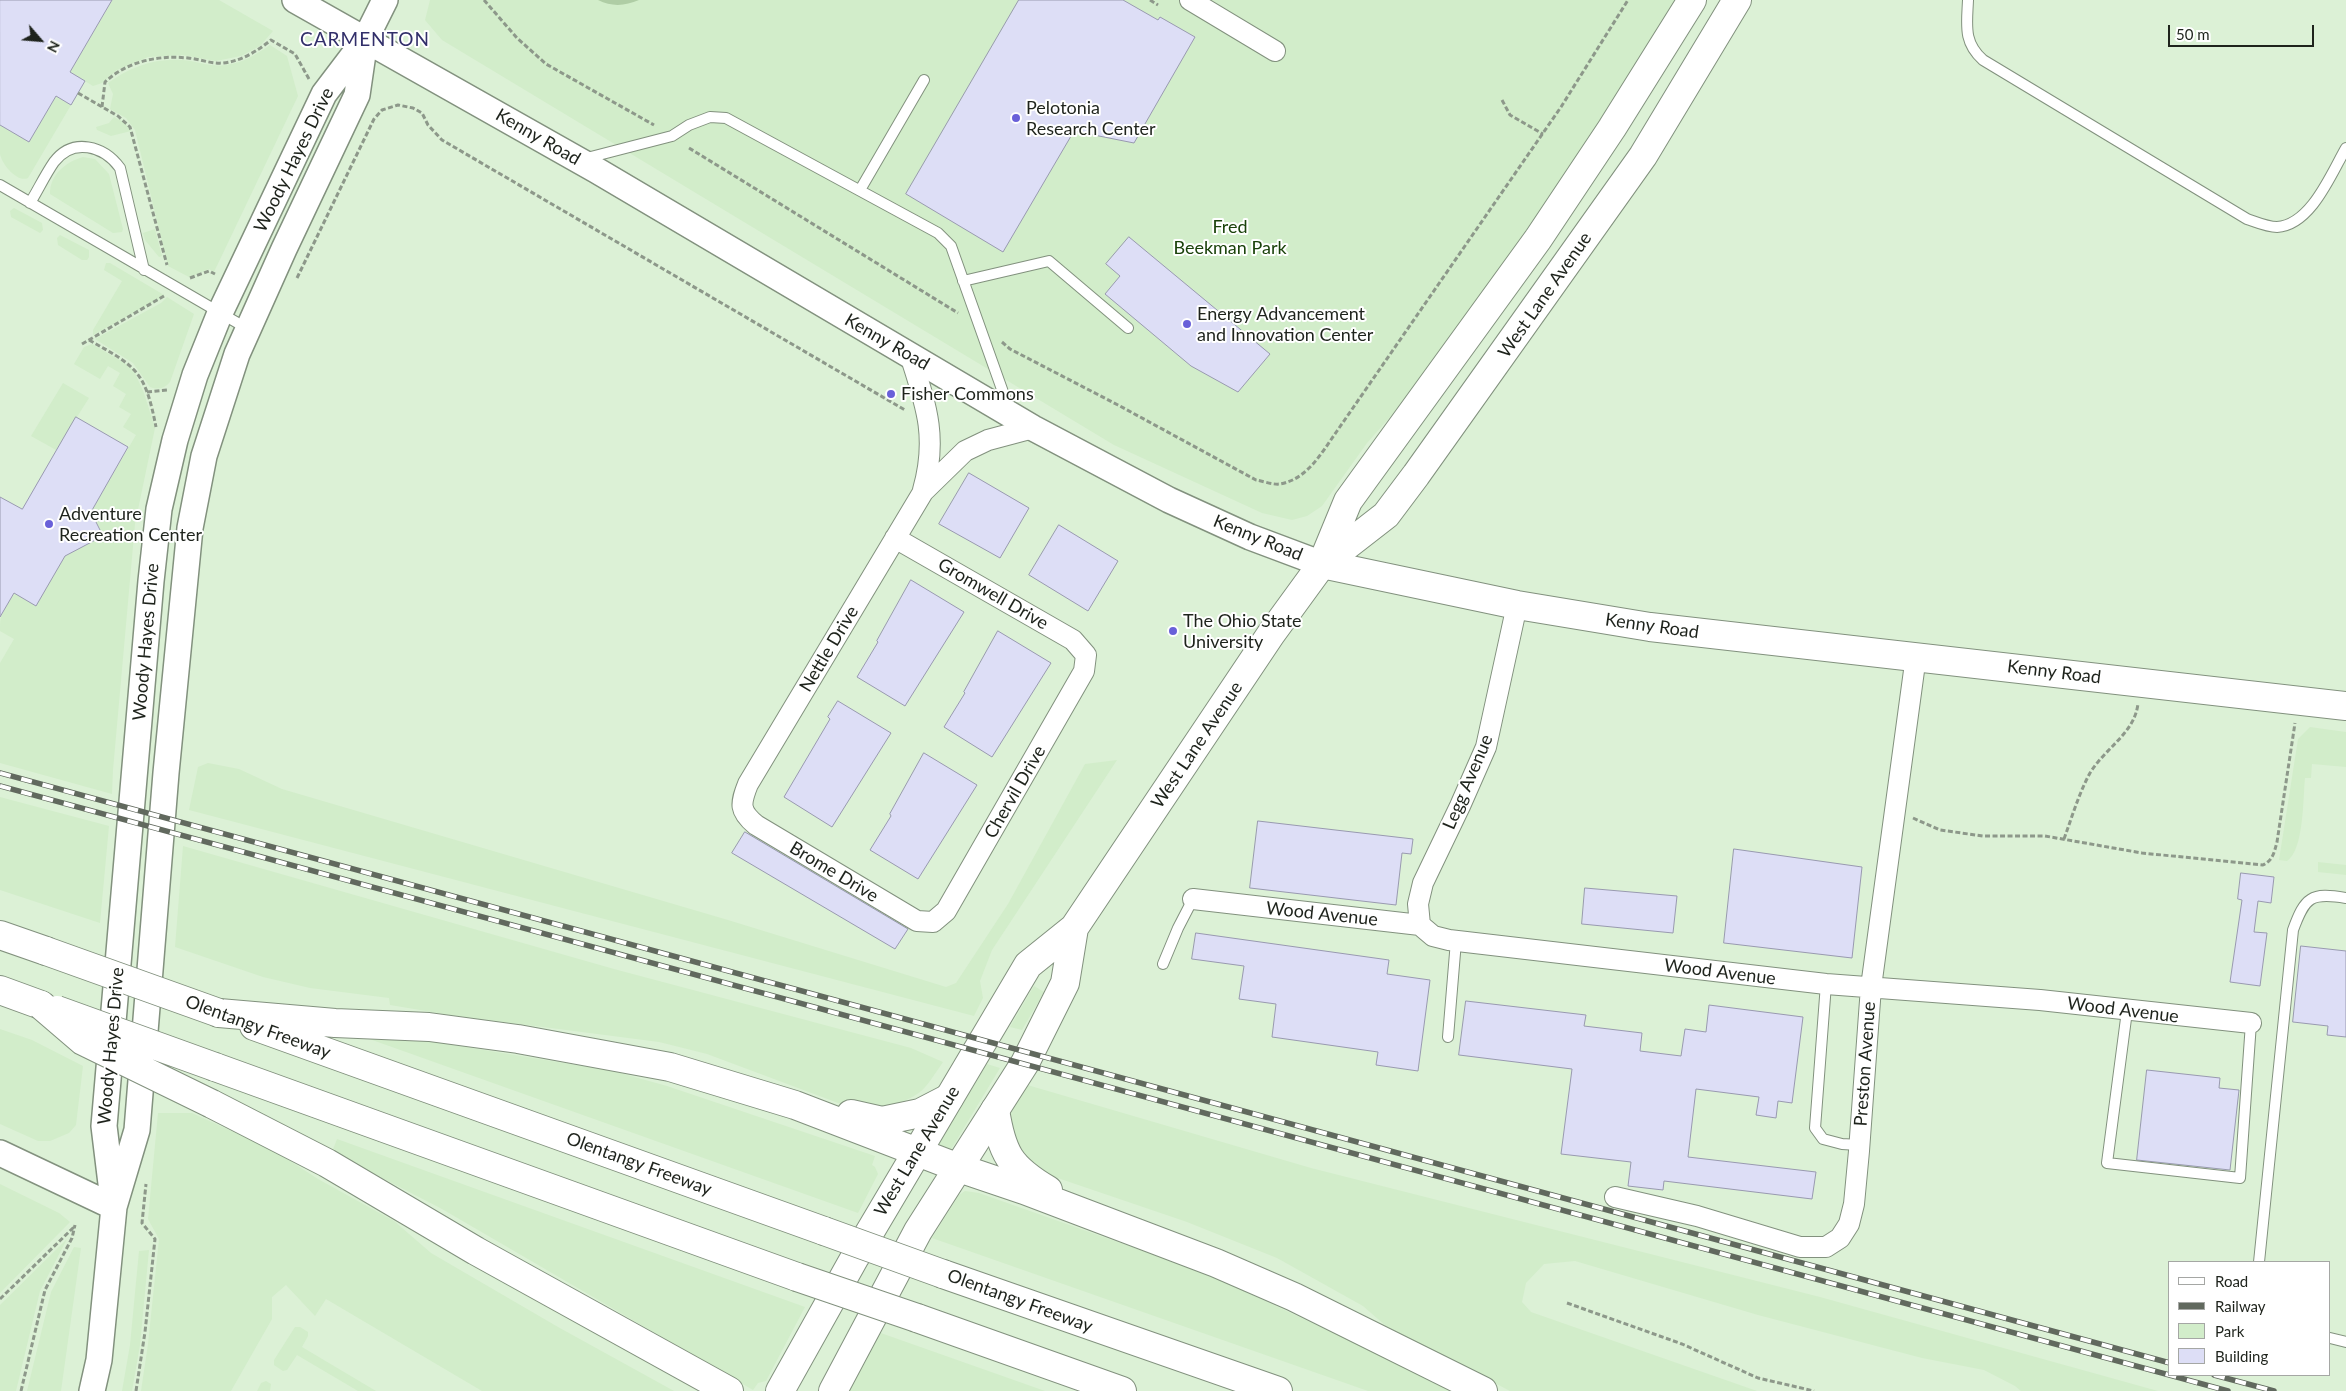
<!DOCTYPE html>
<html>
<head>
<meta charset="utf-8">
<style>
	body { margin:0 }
	#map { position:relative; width:2346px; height:1391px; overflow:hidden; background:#ecfce7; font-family:Lato,sans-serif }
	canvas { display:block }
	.legend { position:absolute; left:2168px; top:1261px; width:162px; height:115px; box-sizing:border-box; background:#fff; border:1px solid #a5a7a4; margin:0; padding:6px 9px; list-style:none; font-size:15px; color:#1e231c }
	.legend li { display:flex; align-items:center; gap:10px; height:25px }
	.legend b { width:25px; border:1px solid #a5a7a4 }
	.north { position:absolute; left:15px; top:15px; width:50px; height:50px; -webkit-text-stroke:4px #fff; paint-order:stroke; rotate:117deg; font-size:14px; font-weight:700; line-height:20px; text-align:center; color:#1e231c }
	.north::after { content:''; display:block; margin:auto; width:18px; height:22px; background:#1e231c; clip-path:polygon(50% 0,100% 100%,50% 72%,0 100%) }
	.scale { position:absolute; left:2168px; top:25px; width:146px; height:22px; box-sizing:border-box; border:2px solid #1e231c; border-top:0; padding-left:6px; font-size:15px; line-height:18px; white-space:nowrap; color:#1e231c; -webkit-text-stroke:4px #fff; paint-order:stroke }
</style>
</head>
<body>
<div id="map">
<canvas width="2346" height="1391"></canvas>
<ul class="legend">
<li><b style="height:6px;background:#fff"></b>Road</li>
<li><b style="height:6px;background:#61695e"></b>Railway</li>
<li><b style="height:14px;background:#d2edca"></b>Park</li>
<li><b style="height:14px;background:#dddef6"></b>Building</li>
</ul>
<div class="north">N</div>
<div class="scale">50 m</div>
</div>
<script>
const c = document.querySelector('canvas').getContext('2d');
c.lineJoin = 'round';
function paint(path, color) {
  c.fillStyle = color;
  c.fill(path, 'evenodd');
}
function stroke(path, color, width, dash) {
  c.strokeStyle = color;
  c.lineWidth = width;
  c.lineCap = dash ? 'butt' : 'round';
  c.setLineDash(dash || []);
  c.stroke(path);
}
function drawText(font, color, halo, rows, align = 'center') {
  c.font = font + ' Lato,sans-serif';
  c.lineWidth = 4;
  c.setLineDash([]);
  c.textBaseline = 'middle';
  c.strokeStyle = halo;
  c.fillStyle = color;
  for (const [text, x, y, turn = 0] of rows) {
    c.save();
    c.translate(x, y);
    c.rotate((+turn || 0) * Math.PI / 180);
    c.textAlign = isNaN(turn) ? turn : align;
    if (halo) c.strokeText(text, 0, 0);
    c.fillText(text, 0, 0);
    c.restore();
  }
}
const built = new Path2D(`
	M0 0H2346V1391H0ZM2170 1262H2330V1375H2170Z`);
const green = new Path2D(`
	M106 0H219L273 31 260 46 241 56 216 61 182 55 148 57 117 70 102 83 93 86 70 72 111 3Z
	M430 0H1677L1546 205 1413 391 1367 443 1322 506 1307 516 1292 520 1262 513 1114 445 442 40 425 20Z
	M270 45 287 56 298 96 214 272 209 269 189 277 168 266 135 130 126 118 110 109 113 94 108 83C132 65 161 56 191 61 202 63 213 67 225 65 243 63 255 55 270 45Z
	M56 96 71 105 28 178C18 183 2 165 0 154 0 146 0 134 0 125L29 142Z
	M114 117 124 122 131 131 111 136 97 130 96 127 109 123Z
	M83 157 95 159 109 174 123 229 122 232 113 233 50 194C50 174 66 162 83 157Z
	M14 208 42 223 43 230 40 233 11 217 10 211Z
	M155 229 162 256 159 257 145 240 143 233Z
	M60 235 89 250V257L87 260H82L58 245 57 238Z
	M106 263H110L164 295 159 299 93 335V330L122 281 104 270Z
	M167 297 194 314 170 382C164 389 158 390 150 387L133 363 95 339 161 303Z
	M92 344 123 362 134 371 144 393 155 428 135 524 113 770 112 794 0 763V663L14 639 0 631C0 626 0 620 1 616 15 579 70 553 103 536L91 512 136 435 123 427 131 414 119 407 126 394 113 386 120 373 108 366 100 379 74 364 84 347Z
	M63 383 89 398 56 450 31 436Z
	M2310 727 2346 732V767L2312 764 2311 778H2305C2303 798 2304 850 2287 861L2279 860 2298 739Z
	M1117 760 992 950 980 981 983 998 974 1016 189 810 198 767 208 763 239 769 282 789 728 920 946 987 956 983 1008 904 1085 764Z
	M0 797 109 826 100 923 0 890Z
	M183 846 614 969 911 1048 943 1062C925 1088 923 1096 891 1105V1115L865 1113 707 1054 659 1042 450 1015 390 1005 389 998 310 988 263 977 175 947Z
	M2318 862 2346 865V875L2318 872Z
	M1034 986 1044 992 1022 1030 1010 1027Z
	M0 1029 32 1040 83 1066 76 1125 69 1133 50 1141H38L0 1124Z
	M361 1036 410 1038 613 1071 667 1086 875 1156 872 1165 875 1167 878 1174 858 1213Z
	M987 1064 1000 1068 950 1151 937 1147Z
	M1024 1084 1311 1168 1820 1297 2158 1391H2021L2015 1386 1984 1370 1922 1358 1758 1315 1575 1261 1544 1264 1526 1283 1522 1302 1531 1312 1757 1391H1510L1386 1326 1363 1306 1277 1258 1187 1222 1043 1173 1017 1153 1008 1121Z
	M158 1113H192L273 1150 318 1179 394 1221 431 1253 558 1327 674 1391H482L326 1299 315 1316 286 1285 272 1297V1319L231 1391H141L148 1344 159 1239 148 1219Z
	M337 1139 805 1307 766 1381 758 1383 753 1390 442 1209 332 1152Z
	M0 1184 59 1213 70 1222 0 1293Z
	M965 1191 979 1193 1177 1263 1229 1284 1457 1391H1368L932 1238 959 1195Z
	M67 1239 40 1291 16 1391H0V1305Z
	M74 1247 81 1248 61 1391H27L51 1292Z
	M149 1250 140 1345 132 1391H122L130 1345 139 1251Z
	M295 1327H300L308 1332V1336L302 1347 376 1391H358L297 1355 287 1370 283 1371 274 1365V1360Z
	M878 1332 1045 1391H846Z
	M266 1381 271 1384 270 1391H257L261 1383Z`);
const water = new Path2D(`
	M598 0H639C625 6 612 7 598 0Z`);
const building = new Path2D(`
	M0 0H112L70 72 85 81 71 105 56 96 29 142 0 125Z
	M1019 0H1123L1158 20 1160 17 1195 37 1134 143 1074 131 1003 252 906 194Z
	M1129 237 1270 354 1238 392 1191 366 1105 294 1120 276 1106 264Z
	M76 417 128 447 91 512 103 536 65 556 36 606 14 593 0 617V497L22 509Z
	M969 473 1029 508 1000 558 939 524Z
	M1059 525 1118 561 1088 611 1029 575Z
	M911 580 964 612 905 706 857 677 878 642 877 641Z
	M998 631 1051 663 992 757 944 727 965 693 964 692Z
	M838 701 891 733 832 827 784 797 830 719 828 717Z
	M924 753 977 785 918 879 870 850 891 816 890 814Z
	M1258 821 1413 839 1411 854 1402 853 1396 905 1250 888Z
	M745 832 908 929 895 949 732 853Z
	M1734 849 1862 867 1852 958 1724 943Z
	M2241 873 2274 877 2271 903 2258 901 2254 932 2267 933 2260 986 2230 982 2242 900 2238 899Z
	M1585 888 1677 896 1673 933 1582 924Z
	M1196 933 1389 960 1387 974 1430 980 1418 1071 1376 1065 1378 1052 1272 1037 1276 1004 1239 999 1244 966 1192 959Z
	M2301 946 2346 951V1037L2327 1035 2328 1026 2293 1022Z
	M1466 1001 1586 1015 1584 1026 1642 1033 1640 1051 1681 1056 1685 1029 1706 1032 1709 1005 1803 1017 1792 1103 1778 1101 1776 1118 1756 1115 1759 1097 1696 1089 1688 1157 1816 1172 1812 1199 1664 1181 1663 1190 1628 1186 1631 1162 1561 1154 1572 1069 1459 1055Z
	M2147 1070 2220 1078 2219 1088 2239 1090 2230 1170 2137 1160Z`);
const path = new Path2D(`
	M484 0 517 38 546 64 654 125
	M1150 0 1158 5
	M78 93 118 116 130 127 167 265
	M1502 100 1510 115 1543 134
	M102 107 105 82C128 61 158 55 188 58 200 59 211 64 223 63 242 61 257 51 271 40L295 54 309 79
	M689 148 958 313
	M190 278 209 271 215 274
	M297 278 374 119 382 110 398 105 413 108 422 113 428 125 442 140 905 410
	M89 340C137 367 145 371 156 427
	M1002 342 1010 349 1118 405 1256 480C1263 481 1273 485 1280 484 1308 479 1322 452 1337 431L1561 107 1628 0
	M82 344 164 296
	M147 392 168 390
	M1913 818 1940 830 1983 836H2045L2142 853 2263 865C2273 860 2274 853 2277 842L2295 723
	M2064 839C2072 817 2079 793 2090 773 2105 748 2134 734 2138 704
	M0 1299 75 1226
	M1567 1303 1682 1344 1758 1378 1814 1391
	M21 1391 45 1290 72 1238 75 1225
	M136 1391 145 1332 155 1239 142 1223 146 1184`);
const service = new Path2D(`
	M1968 0C1967 25 1963 42 1983 60L2247 219C2256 222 2267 227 2277 227 2311 225 2331 174 2346 148
	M583 159 672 136 689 125 710 117 726 118 938 233 951 246 1009 409
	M0 185 248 329
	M860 190 924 80
	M30 203C38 190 45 175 54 162 73 137 104 146 120 168L144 270
	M963 281 1049 261 1128 328
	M1163 964 1178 928 1193 899
	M1826 984 1815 1128 1823 1139 1842 1144 1859 1145
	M2127 1011 2107 1163 2240 1178 2251 1023
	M1448 1037 1456 941
	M2259 1262 2293 930C2305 897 2311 892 2346 898
	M2330 1338 2346 1342`);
const minor = new Path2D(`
	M1190 0 1275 51
	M910 355C926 405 938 437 923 490
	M895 538 1073 640 1086 655 1084 671 946 911 933 922 917 921 756 825C739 811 740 804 748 784L923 492 965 451 988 440 1033 428
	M1193 899 1420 925 1433 936 1449 940 1826 984 2040 1000 2251 1023
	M1420 925 1418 904 1423 883 1460 806 1486 747 1517 605
	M1615 1197 1697 1216 1800 1247H1826L1840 1238 1849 1224 1854 1204 1859 1151 1871 987 1916 656`);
const tertiary = new Path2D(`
	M295 0 596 170 1033 428 1169 500 1250 537 1322 564
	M0 1153 114 1207
	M113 1200 104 1126 151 581 159 509 175 440 195 375 220 313 324 94 365 40 385 0
	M92 1391 99 1360 114 1207 137 1130 166 773 190 528 204 456 237 354 284 249 357 95 365 40`);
const secondary = new Path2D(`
	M1322 564 1517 605 1650 627 2346 706`);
const primary = new Path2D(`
	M1323 564 1386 515 1416 475 1643 156 1737 0
	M780 1391 855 1257 1028 965 1074 928 1271 634 1322 564 1348 501 1538 239 1612 128 1692 0
	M833 1391 918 1231 1025 1063 1065 983 1074 928`);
const motorway = new Path2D(`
	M0 935 46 951
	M0 990 41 1005
	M219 1013 335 1023 429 1027 518 1039 670 1067 795 1105 959 1168 1024 1190 1216 1263 1294 1297 1483 1391
	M254 1026 824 1231
	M215 1067 797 1277
	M212 1104 327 1163 476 1251 729 1391
	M995 1110C1002 1153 1009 1167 1048 1190
	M851 1114 882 1121 920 1113 949 1098
	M943 1274 1278 1391
	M917 1318 1122 1391`);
const rail = new Path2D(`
	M0 773 2170 1363
	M0 786 2228 1391
	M2214 1375 2274 1391`);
const motorwayBridge = new Path2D(`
	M46 951 219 1013
	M41 1005 83 1041 212 1104
	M57 1010 215 1067
	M824 1231 943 1274
	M797 1277 917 1318`);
const markers = [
	[1016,118,5,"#6960d9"],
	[1187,324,5,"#6960d9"],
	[891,394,5,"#6960d9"],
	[49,524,5,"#6960d9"],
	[1173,631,5,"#6960d9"]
];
const poiNames = [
	["Pelotonia",1026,108],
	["Research Center",1026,129],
	["Energy Advancement",1197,314],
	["and Innovation Center",1197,335],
	["Fisher Commons",901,394],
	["Adventure",59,514],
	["Recreation Center",59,535],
	["The Ohio State",1183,621],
	["University",1183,642]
];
const streetNames = [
	["Kenny Road",538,137,30],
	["Woody Hayes Drive",294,160,-64],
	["West Lane Avenue",1545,295,-55],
	["Kenny Road",887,342,30],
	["Kenny Road",1258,538,22],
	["Gromwell Drive",993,594,30],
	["Kenny Road",1652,626,8],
	["Woody Hayes Drive",146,642,-85],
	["Nettle Drive",829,649,-59],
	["Kenny Road",2054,672,7],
	["West Lane Avenue",1197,745,-56],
	["Legg Avenue",1468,782,-67],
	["Chervil Drive",1015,792,-60],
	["Brome Drive",834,872,31],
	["Wood Avenue",1322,914,6],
	["Wood Avenue",1720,972,7],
	["Wood Avenue",2123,1010,7],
	["Olentangy Freeway",258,1027,20],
	["Woody Hayes Drive",111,1046,-85],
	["Preston Avenue",1865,1064,-86],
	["West Lane Avenue",917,1151,-59],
	["Olentangy Freeway",639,1164,20],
	["Olentangy Freeway",1020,1301,20]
];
const parkNames = [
	["Fred",1230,227],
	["Beekman Park",1230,248]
];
const neighbourhoodNames = [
	["CARMENTON",365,40]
];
paint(built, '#dcf1d6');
paint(green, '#d2edca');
paint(water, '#afcda5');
paint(building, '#dddef6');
stroke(building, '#999ab0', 1);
stroke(service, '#82917e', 12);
stroke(minor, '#82917e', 22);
stroke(tertiary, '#82917e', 28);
stroke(secondary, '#82917e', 30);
stroke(primary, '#82917e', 30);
stroke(motorway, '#82917e', 30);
stroke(path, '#8d988a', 3, [5, 2.5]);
stroke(service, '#fff', 10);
stroke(minor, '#fff', 20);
stroke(tertiary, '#fff', 25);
stroke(secondary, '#fff', 28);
stroke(primary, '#fff', 28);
stroke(motorway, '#fff', 28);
stroke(rail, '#61695e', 5.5);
stroke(rail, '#fff', 4, [11]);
stroke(motorwayBridge, '#82917e', 30, []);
stroke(motorwayBridge, '#fff', 28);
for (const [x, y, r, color] of markers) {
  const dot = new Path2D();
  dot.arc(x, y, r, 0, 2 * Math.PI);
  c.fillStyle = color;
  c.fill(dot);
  stroke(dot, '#fff', 2);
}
drawText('18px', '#1e231c', '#fff', poiNames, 'left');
drawText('18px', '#1e231c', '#fff', streetNames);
drawText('18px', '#1a420a', '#fff', parkNames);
c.letterSpacing = '1px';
drawText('19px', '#322f6a', '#fff', neighbourhoodNames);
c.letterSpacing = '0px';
</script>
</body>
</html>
